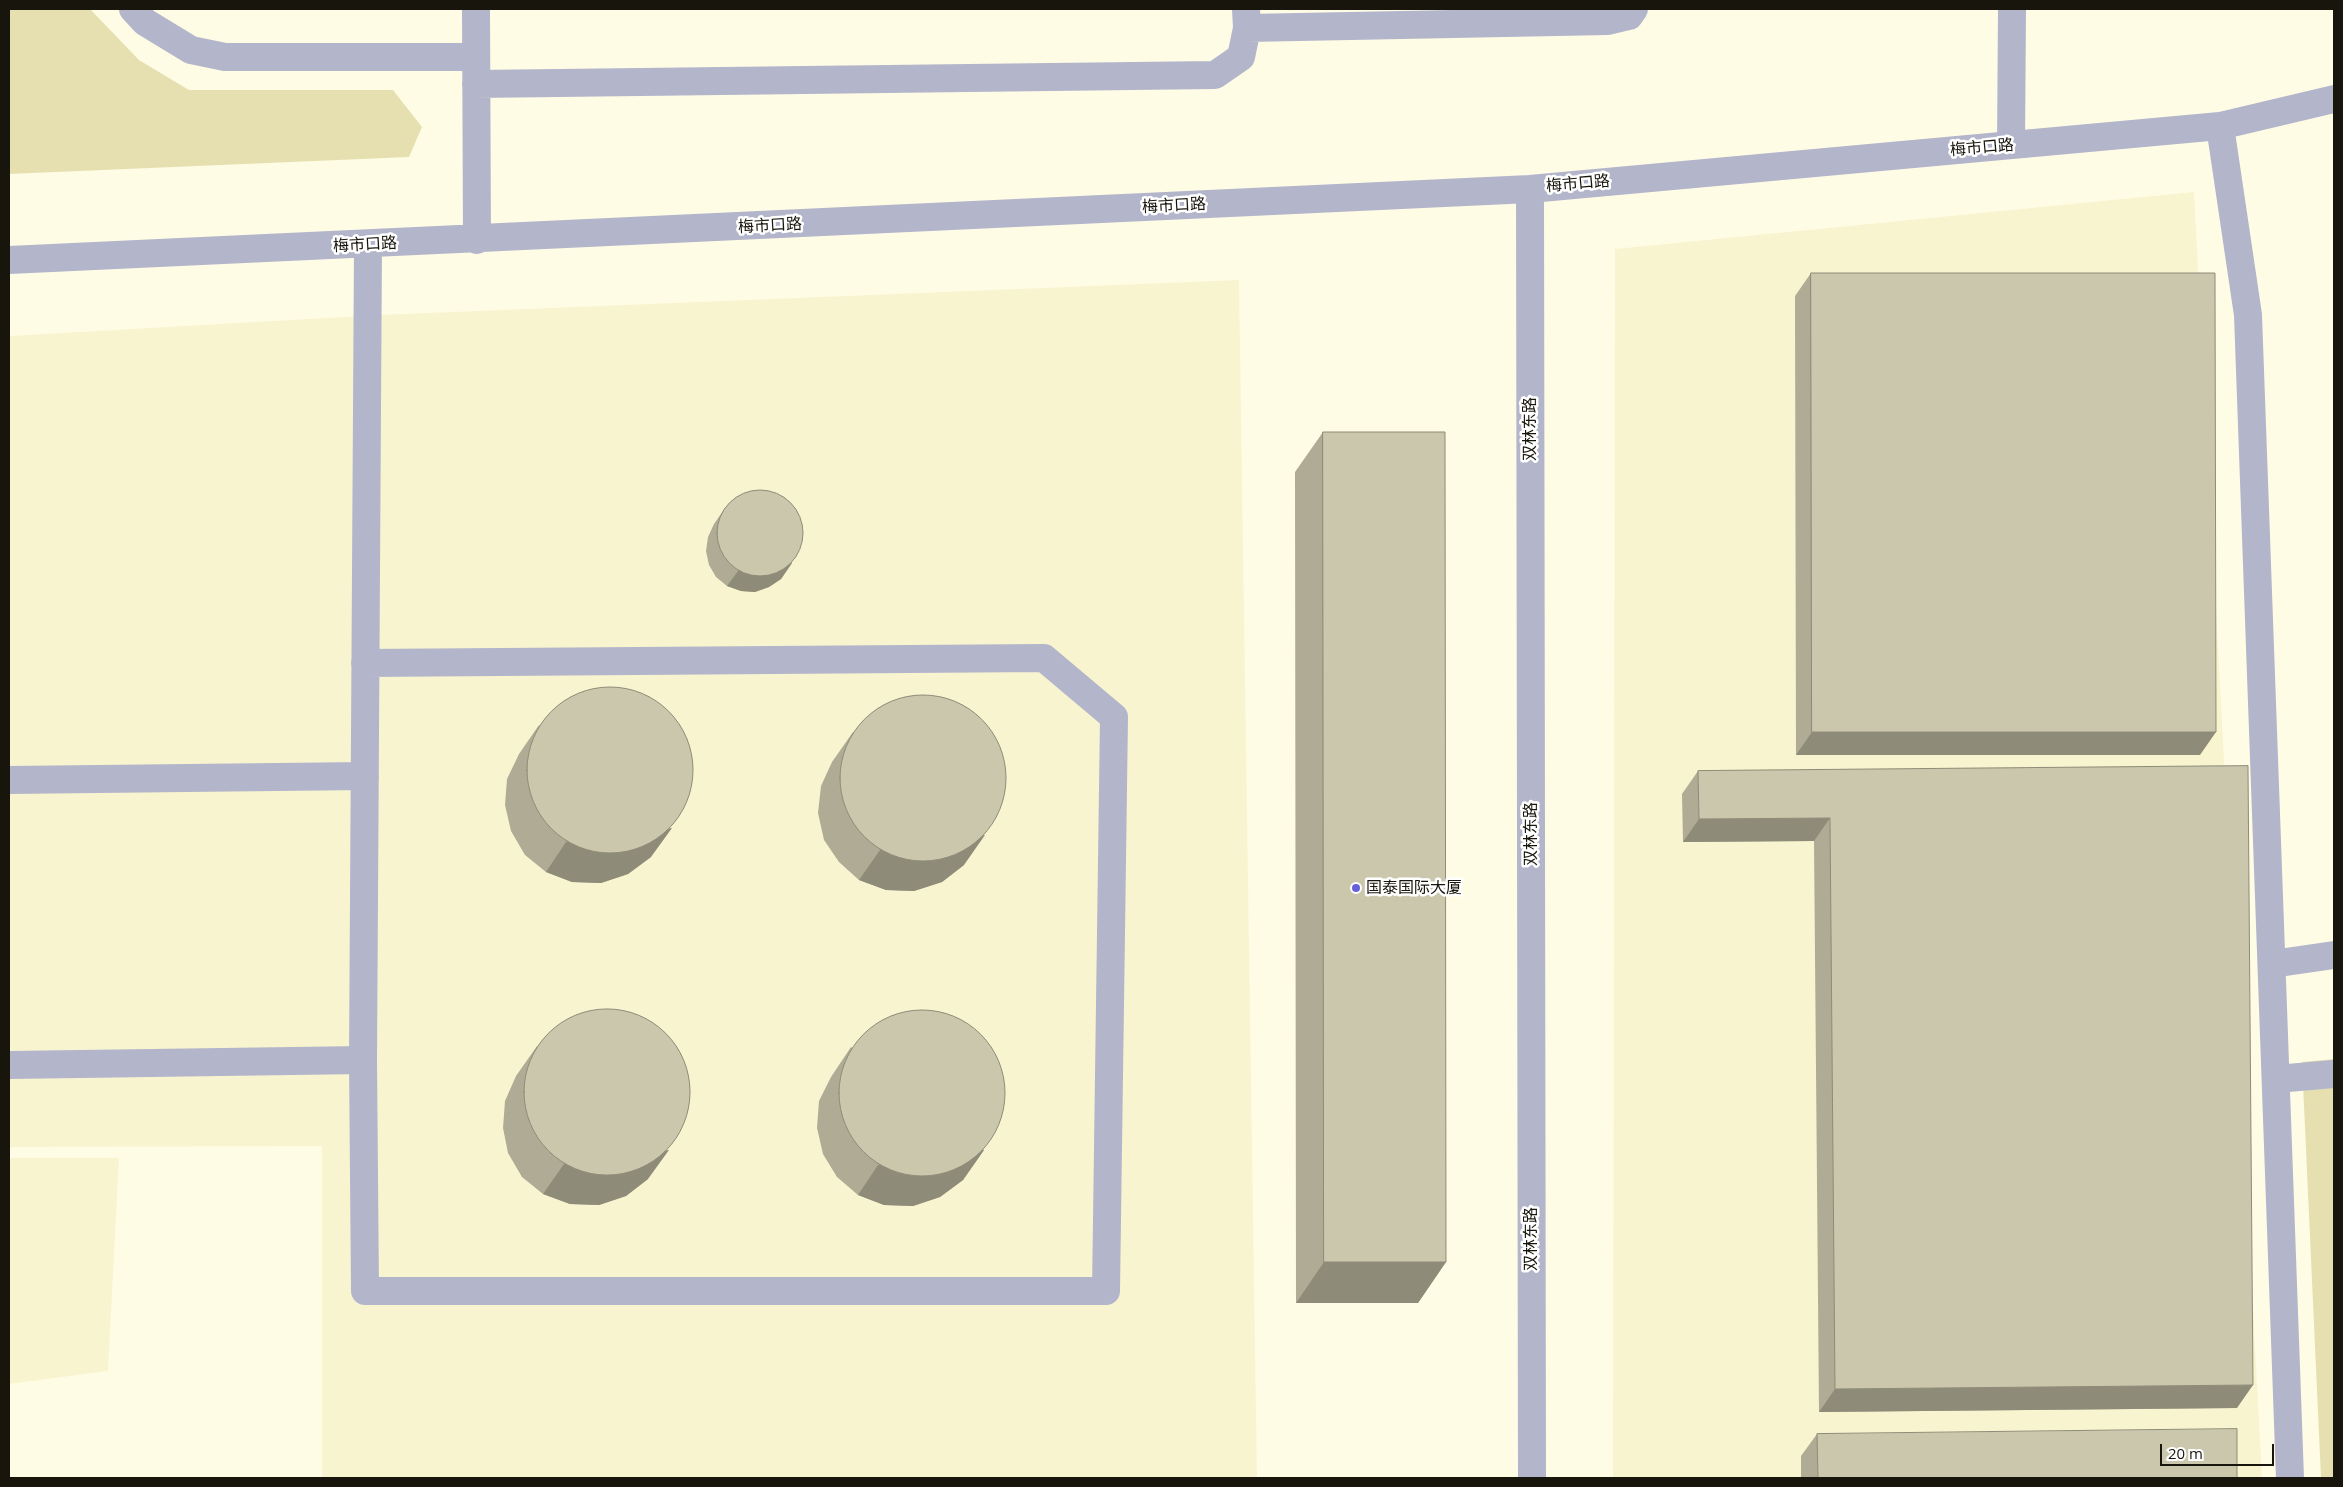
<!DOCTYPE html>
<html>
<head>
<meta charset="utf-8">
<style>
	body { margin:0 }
	#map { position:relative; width:2343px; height:1487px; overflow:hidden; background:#fffce6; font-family:"Open Sans",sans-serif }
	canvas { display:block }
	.frame { position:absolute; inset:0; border:10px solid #17150c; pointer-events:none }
	.scale { position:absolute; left:2160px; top:1444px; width:114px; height:22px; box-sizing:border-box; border:2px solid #17150c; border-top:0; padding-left:6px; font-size:15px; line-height:18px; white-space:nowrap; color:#17150c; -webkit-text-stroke:4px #fff; paint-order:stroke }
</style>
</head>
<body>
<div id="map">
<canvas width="2343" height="1487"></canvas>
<div class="frame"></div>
<div class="scale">20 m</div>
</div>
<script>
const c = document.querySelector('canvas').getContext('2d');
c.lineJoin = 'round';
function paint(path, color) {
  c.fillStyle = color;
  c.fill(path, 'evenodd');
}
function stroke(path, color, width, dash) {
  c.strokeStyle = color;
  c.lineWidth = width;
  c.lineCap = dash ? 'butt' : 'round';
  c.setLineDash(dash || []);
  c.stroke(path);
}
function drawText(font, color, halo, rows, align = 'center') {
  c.font = font + ' "Open Sans","Noto Sans SC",sans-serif';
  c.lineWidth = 5;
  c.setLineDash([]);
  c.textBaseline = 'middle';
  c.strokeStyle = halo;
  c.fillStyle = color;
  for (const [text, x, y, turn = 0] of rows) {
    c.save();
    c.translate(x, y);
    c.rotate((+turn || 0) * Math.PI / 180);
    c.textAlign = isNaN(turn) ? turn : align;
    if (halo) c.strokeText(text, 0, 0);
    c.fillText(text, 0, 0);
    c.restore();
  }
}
const built = new Path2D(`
	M2194 192 2262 1478H1613L1615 249Z
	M1239 280 1257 1478H322V1146L9 1147V336L379 315Z
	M9 1158H119L108 1371 9 1384Z`);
const green = new Path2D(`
	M9 9H90L139 60 189 90H393L422 127 409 157 9 174Z
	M2334 1059V1478H2321L2302 1062Z`);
const minor = new Path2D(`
	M133 9 145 22 191 50 225 57H476
	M476 9 477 240
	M1247 28 1608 21 1629 16 1634 9
	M476 84 1215 75 1241 57 1247 28 1246 9
	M2220 126 2248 315 2290 1478
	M2011 145 2012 9
	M1530 189 1532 1478
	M9 260 1530 189 2220 126 2334 99
	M9 780 365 776
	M2272 964 2334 955
	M363 1060 365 1291H1106L1114 717 1044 658 365 663
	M9 1065 363 1060 368 245
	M2276 1079 2334 1074`);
const wall = new Path2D(`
	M1811 273 2200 755H1796L1795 296Z
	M1323 432 1446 1262 1418 1303H1296L1295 472Z
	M725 508 792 563 781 579 769 587 755 592 741 591 727 586 716 577 709 565 706 551 708 537 714 524Z
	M539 725 651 857 628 874 601 883 572 882 546 872 525 855 511 831 505 805 507 779 519 754Z
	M853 732 964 865 942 882 914 891 886 890 859 880 839 862 824 840 818 813 821 786 832 762Z
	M2248 766 2237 1408 1819 1412 1814 841 1683 842 1682 794 1698 771Z
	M537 1046 648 1179 626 1196 599 1205 570 1204 543 1194 522 1177 508 1153 503 1128 505 1101 516 1076Z
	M851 1047 984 1150 963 1180 940 1197 913 1206 884 1205 858 1195 837 1177 823 1154 817 1128 819 1101 831 1077Z
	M1817 1434 2237 1478H1801V1456Z`);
const shadedWall = new Path2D(`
	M792 563 781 579 769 587 755 592 741 591 727 586 738 571Z
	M1812 732H2216L2200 755H1796Z
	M1830 818 1814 841 1683 842 1699 819Z
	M672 828 651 857 628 874 601 883 572 882 546 872 566 842Z
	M985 835 964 865 942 882 914 891 886 890 859 880 880 850Z
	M669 1150 648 1179 626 1196 599 1205 570 1204 543 1194 564 1164Z
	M984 1150 963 1180 940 1197 913 1206 884 1205 858 1195 878 1165Z
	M1324 1262H1446L1418 1303H1296Z
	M2253 1385 2237 1408 1819 1412 1835 1389Z`);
const building = new Path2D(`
	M1811 273H2215L2216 732H1812Z
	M1323 432H1445L1446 1262H1324Z
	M717 533a43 43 0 1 1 86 0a43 43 0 1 1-86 0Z
	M527 770a83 83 0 1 1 166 0a83 83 0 1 1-166 0Z
	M840 778a83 83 0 1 1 166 0a83 83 0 1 1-166 0Z
	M2248 766 2253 1385 1835 1389 1830 818 1699 819 1698 771Z
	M524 1092a83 83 0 1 1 166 0a83 83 0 1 1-166 0Z
	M839 1093a83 83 0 1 1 166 0a83 83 0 1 1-166 0Z
	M2237 1429V1478H1818L1817 1434Z`);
const markers = [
	[1356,888,5,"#6661da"]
];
const streetNames = [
	["梅市口路",1982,148,-5],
	["梅市口路",1578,184,-5],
	["梅市口路",1174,206,-3],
	["梅市口路",770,226,-3],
	["梅市口路",365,245,-3],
	["双林东路",1530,429,-90],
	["双林东路",1531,834,-90],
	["双林东路",1531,1239,-90]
];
const poiNames = [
	["国泰国际大厦",1366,888]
];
paint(built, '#f9f4d0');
paint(green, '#e6e0b1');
stroke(minor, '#b3b5cb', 28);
paint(wall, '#afab94');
paint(shadedWall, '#8e8b78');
paint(building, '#cbc7ac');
stroke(building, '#8e8b78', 1);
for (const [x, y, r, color] of markers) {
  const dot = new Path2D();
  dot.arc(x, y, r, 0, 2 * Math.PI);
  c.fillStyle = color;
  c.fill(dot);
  stroke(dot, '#fff', 2);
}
drawText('16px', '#17150c', '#fff', streetNames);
drawText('16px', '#17150c', '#fff', poiNames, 'left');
</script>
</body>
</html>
